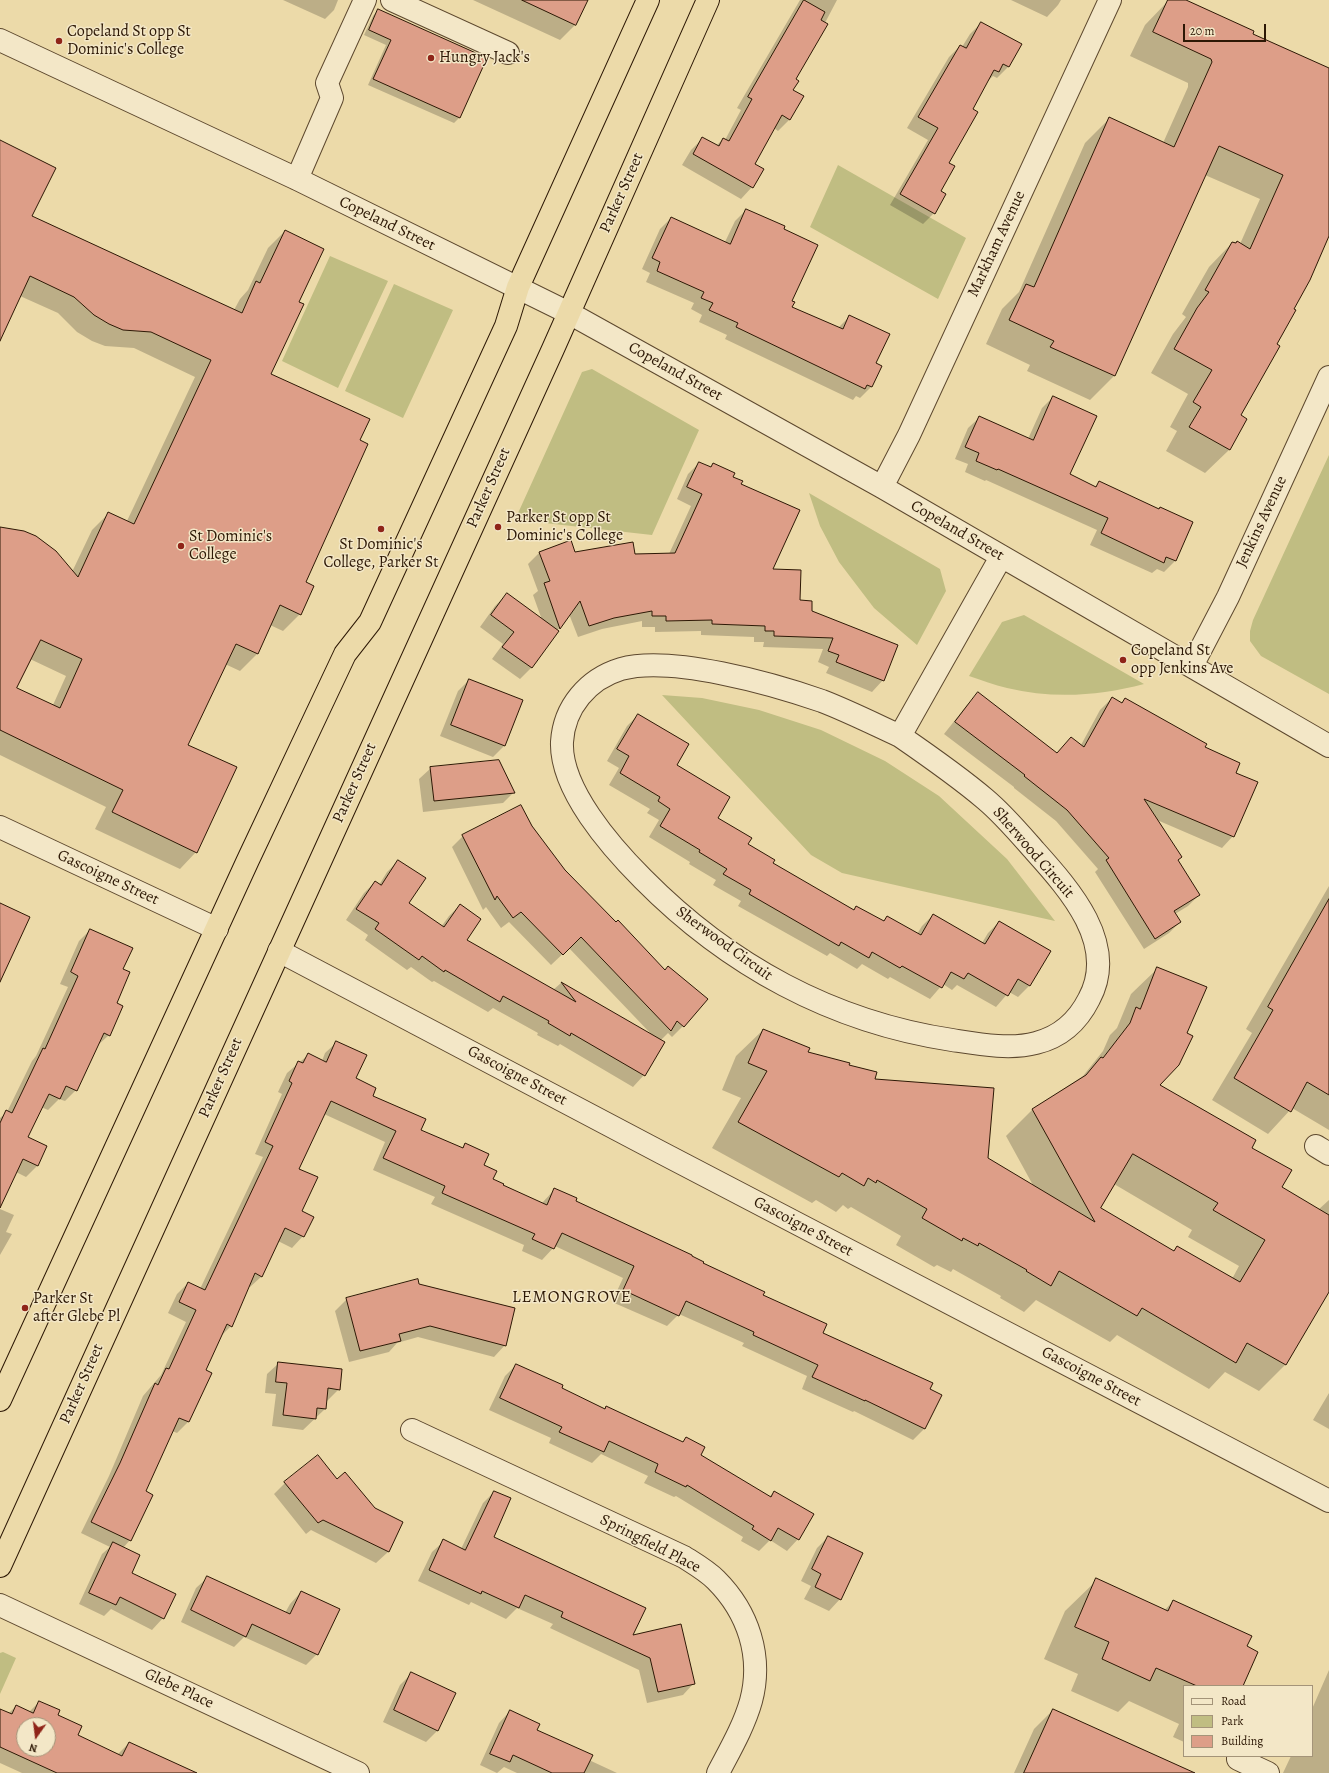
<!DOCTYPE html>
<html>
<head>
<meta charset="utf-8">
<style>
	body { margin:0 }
	#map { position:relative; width:1329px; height:1773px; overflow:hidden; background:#ecdaa9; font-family:Alegreya,serif }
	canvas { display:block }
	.legend { position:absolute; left:1183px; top:1685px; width:130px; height:72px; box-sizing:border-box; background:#f3e7c7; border:1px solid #a49479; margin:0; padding:5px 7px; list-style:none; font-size:12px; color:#2d1805 }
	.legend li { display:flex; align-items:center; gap:8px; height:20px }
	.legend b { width:20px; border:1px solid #a49479 }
	.north { position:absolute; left:16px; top:1717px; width:40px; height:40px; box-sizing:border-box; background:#f3e7c7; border:1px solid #a49479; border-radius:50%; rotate:194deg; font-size:11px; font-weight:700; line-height:16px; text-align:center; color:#2d1805 }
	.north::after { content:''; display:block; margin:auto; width:14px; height:18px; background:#8f2418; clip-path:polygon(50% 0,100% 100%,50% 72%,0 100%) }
	.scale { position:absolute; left:1183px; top:24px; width:83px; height:18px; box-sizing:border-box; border:2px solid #2d1805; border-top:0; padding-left:5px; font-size:12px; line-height:14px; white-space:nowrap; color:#2d1805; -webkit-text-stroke:3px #f3e7c7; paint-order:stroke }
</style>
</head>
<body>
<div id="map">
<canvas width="1329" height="1773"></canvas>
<ul class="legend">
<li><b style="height:5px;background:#f3e7c7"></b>Road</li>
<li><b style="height:11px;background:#c0bd82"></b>Park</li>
<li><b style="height:11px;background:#dd9e88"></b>Building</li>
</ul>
<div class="north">N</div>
<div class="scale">20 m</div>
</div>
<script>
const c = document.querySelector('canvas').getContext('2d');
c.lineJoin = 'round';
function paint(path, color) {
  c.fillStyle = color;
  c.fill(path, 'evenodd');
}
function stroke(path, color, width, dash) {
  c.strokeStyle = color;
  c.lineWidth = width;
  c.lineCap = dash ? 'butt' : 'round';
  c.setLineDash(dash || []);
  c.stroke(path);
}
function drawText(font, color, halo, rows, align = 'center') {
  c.font = font + ' Alegreya,serif';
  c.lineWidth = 3;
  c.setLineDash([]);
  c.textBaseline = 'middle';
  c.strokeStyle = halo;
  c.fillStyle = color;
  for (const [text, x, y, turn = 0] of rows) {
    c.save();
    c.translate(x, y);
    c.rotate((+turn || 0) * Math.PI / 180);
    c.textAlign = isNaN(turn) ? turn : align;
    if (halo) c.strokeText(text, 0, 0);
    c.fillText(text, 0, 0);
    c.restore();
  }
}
const green = new Path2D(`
	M838 165 966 238 938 299 810 227Z
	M330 256 388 281 338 388 282 361Z
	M394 284 453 310 403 418 345 391Z
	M592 369 699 430 652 535 527 521 514 522 582 372Z
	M1329 455V694L1261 656 1250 641V631L1253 620Z
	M809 493 940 569 946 591 917 645 874 608 839 562 820 526Z
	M1024 615 1144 684C1099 696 1053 699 1007 688 994 685 982 680 969 676L1002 622Z
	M662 695 702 698 759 710 821 730 885 761 939 796 1007 859 1055 921 842 873 811 855Z
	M3 1652 16 1658 0 1694V1653Z`);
const shadow = new Path2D(`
	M283 0H338L334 10 325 19Z
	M473 0H587L575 25 560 40Z
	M800 0H837L795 80 792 91 790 119 778 131 774 128 753 165 752 187 741 199 682 165 691 150 702 139 716 146 723 139 725 140 741 110 737 108Z
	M1011 0H1061L1058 5 1047 17Z
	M1168 1 1329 69V234L1239 416 1246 420 1229 450 1205 473 1166 451 1177 431 1170 427 1188 394 1151 373 1173 334 1186 317 1182 314 1209 267 1232 243 1240 244 1260 199 1205 175 1114 376 1090 400 1027 371 1030 365 986 344 1002 309 1019 292 1085 143 1109 119 1163 143 1188 87V83L1130 56 1145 25Z
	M378 10 486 58 459 118 454 123 368 85 386 45 364 35 373 16Z
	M981 23 1020 45 1008 67 997 78 993 76 986 83 972 109 947 163 934 213 923 224 890 205 928 140 907 128 949 57 960 46 962 47 970 34Z
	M0 141 31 217 234 310 240 299 248 290 268 248 285 231 298 302 270 375 359 441 304 583 300 614 283 631 270 625 257 654 240 671 225 664 187 745 196 852 180 869 95 829 106 807 0 755V530L72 572 92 530 109 513 127 521 195 377 134 348 105 346 92 341 77 332 58 313 20 296 0 338ZM30 659 66 676 53 705 16 688Z
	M746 210 790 301 791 308 838 328 849 317 871 387 860 398 856 396 853 400 725 339 727 335 699 322 702 315 691 309 694 303 646 282 650 273 642 269 660 229 671 218 725 242 735 221Z
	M1053 397 1069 475 1094 488 1100 482 1158 510 1192 523 1175 561 1164 572 1157 569 1152 573 1090 545 1097 530 986 480 985 481 965 472 968 464 955 459 968 428 980 417 1028 439 1042 408Z
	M699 463 710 468 713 464 740 484 772 570 799 601 883 680 872 692 826 673 829 667 818 662 823 649 763 647 764 642H754V637L701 635V631L655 632V627H642V621L602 629 578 637 569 614 531 668 520 679 492 659 503 644 480 627 495 606 507 594 542 620 533 595 538 591 528 564 540 552 669 554 691 506 677 499 688 474Z
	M469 680 504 746 493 757 440 736 458 691Z
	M978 694 1056 754 1071 738 1081 745 1100 710 1112 698 1121 703 1125 699 1204 748 1235 773 1233 836 1222 848 1157 820 1177 860 1199 895 1188 906 1175 914 1180 922 1169 933 1144 949 1095 872 1098 869 1056 821 1014 788V787L944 734 967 705Z
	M638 715 716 818 772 864 853 910 856 907 882 922 887 917 917 934 922 926 933 915 982 943 988 933 999 922 1029 986 1018 997 1009 992 996 1007 957 985 952 990 943 984 930 999 890 977 888 979 862 964 857 969 830 953 827 956 738 906 741 901 713 885 716 880 689 864 690 862 649 837 659 820 647 813 650 809 609 785 619 768 607 761 627 726Z
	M431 768 514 792 503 803 423 812 419 779Z
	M531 827 683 1026 672 1037 668 1033 660 1041 644 1075 633 1087 560 1044 558 1046 537 1035 538 1033 493 1008 488 1012 434 981 432 982 411 967 407 970 365 940 368 935 346 920 364 893 375 882 379 885 387 872 398 861 407 903 441 927 449 916 460 905 465 940 553 990 561 983 653 1036 569 948 551 965 509 922 501 928 486 907 483 910 452 847 463 836Z
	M1329 886V1130L1292 1108 1268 1134 1212 1100 1252 1033 1246 1029Z
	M90 930 122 970 109 1035 97 1046 76 1090 65 1101 59 1099 48 1110 41 1107 26 1137 46 1146 37 1166 26 1177 16 1172 0 1205V1118L7 1112 32 1061 36 1056 68 987 60 984 79 941Z
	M1158 968 1159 1085 1251 1148 1280 1188 1318 1210 1329 1200V1290L1285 1365 1259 1391 1225 1372 1209 1389 1117 1335 1110 1342 1036 1300 1024 1312 1000 1298 1001 1296 953 1269 951 1272 937 1265 934 1267 896 1245 901 1236 851 1207 848 1209 843 1205 836 1212 816 1200 812 1203 712 1148 741 1098 722 1090 736 1056 763 1030 807 1052 848 1066 874 1080 987 1159 1034 1187 1006 1136 1032 1110 1083 1076 1103 1051 1110 1035 1117 1028 1131 994ZM1114 1184 1192 1230 1188 1237 1239 1266 1232 1279 1177 1247 1173 1251 1100 1208Z
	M337 1042 354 1079 371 1096 419 1131 461 1149 466 1144 483 1165 492 1179 502 1186 542 1203 555 1189 575 1201 702 1264 762 1295 822 1333 941 1395 924 1429 913 1440 854 1411 853 1412 802 1389 807 1376 742 1346 744 1343 679 1314 667 1326 612 1302 623 1278 555 1246 542 1260 522 1251 524 1245 431 1204 435 1197 373 1170 385 1142 324 1114 298 1169 303 1236 292 1248 278 1241 262 1276 250 1287 248 1286 231 1326 220 1337 205 1370 188 1422 177 1433 172 1431 144 1492 130 1540 123 1548 131 1573 163 1618 152 1630 111 1609 104 1616 79 1604 102 1554 110 1547 81 1533 109 1476 143 1396 161 1375 186 1322 168 1313 177 1294 188 1283 200 1289 263 1157 255 1154 282 1094 278 1092 287 1073 308 1055 322 1061 325 1053Z
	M0 1209 14 1215 6 1232 12 1234 0 1255Z
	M418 1284 505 1345 494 1357 418 1337 397 1343 389 1352 349 1362 335 1311 347 1299Z
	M279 1363 339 1389 327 1401 326 1400 325 1409 303 1430 272 1426 276 1394 265 1393 267 1374Z
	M516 1365 560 1389 604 1409 606 1407 682 1443 686 1439 700 1456 769 1497 774 1492 798 1539 787 1551 770 1540 759 1551 741 1541 743 1537 676 1496 674 1497 644 1483 648 1476 601 1454 592 1463 549 1443 551 1438 489 1410 505 1376Z
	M1329 1393V1429L1313 1420Z
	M337 1481 374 1509 402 1523 388 1552 376 1563 311 1530 306 1534 274 1494 285 1483Z
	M494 1492 493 1538 694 1683 683 1695 647 1703 639 1670 550 1628 553 1624 517 1608 506 1619 471 1602 469 1605 418 1581 432 1552 444 1541 461 1549 483 1503Z
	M828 1537 840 1599 829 1611 804 1599 811 1586 801 1581 817 1548Z
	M208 1577 285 1613 290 1604 301 1592 317 1654 306 1665 244 1637 234 1647 181 1622 196 1588Z
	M1097 1580 1164 1611 1173 1601 1246 1647 1242 1686H1184V1742L1173 1737 1179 1724 1129 1701 1118 1712 1071 1691 1078 1674 1044 1659 1065 1611Z
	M1329 1670V1773H1283L1291 1756H1312V1709Z
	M412 1673 437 1731 426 1742 383 1722 400 1685Z
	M39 1702 76 1736 118 1754 129 1743 165 1773H22L0 1763V1710L8 1714 16 1706 29 1712ZM24 1725H48V1749H24Z
	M1053 1710 1155 1773H1014L1034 1729Z
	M510 1711 536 1730 589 1760 617 1773H517L504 1767 497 1773 480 1765 499 1723Z`);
const building = new Path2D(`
	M522 0H588L576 25Z
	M804 0 825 12 821 20 828 24 796 79 799 81 793 90 804 96 790 120 782 115 755 164 764 169 753 188 693 154 702 137 719 146 723 138 729 141 752 99 748 97Z
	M1168 0H1186L1254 31 1253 34 1329 68V236L1310 280 1294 309 1296 310 1277 344 1280 346 1241 415 1247 419 1230 450 1189 427 1201 407 1193 402 1212 370 1174 349 1197 308 1209 292 1205 290 1232 242 1236 243 1237 241 1250 249 1283 175 1219 146 1115 376 1050 347 1054 341 1009 320 1026 284 1034 287 1109 117 1174 147 1212 62 1211 59 1153 32Z
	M378 9 487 58 460 118 373 79 391 40 369 30Z
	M981 22 1022 44 1009 67 1003 64 999 72 994 70 973 109 978 112 949 163 955 166 941 191 946 194 935 214 900 194 938 128 918 117 960 45 966 48Z
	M0 140 56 168 32 216 242 313 256 281 260 283 285 230 324 249 299 302 304 304 271 374 370 419 360 440 368 444 306 582 314 586 301 615 280 605 258 654 236 644 188 745 237 767 197 853 112 812 123 790 0 730V527L24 531 36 536 56 551 78 577 108 512 134 524 211 360 151 332 123 330 109 324 94 315 74 297 30 276 0 341ZM41 640 82 659 60 708 17 688Z
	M746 209 785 226 784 229 818 245 792 301 795 302 792 307 843 329 849 315 890 334 876 363 882 366 872 387 867 385 865 389 736 327 738 323 709 310 713 303 701 298 704 292 657 271 660 262 652 258 671 217 730 244Z
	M1053 396 1097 416 1070 474 1096 487 1099 481 1159 509 1160 507 1193 522 1176 561 1166 557 1164 563 1101 533 1108 518 998 469 997 470 976 461 979 453 965 447 979 416 1033 440Z
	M699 462 711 467 713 463 735 473 733 477 743 481 741 484 800 510 773 569 801 570 800 600 812 601V611L898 645 884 681 836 662 839 655 828 651 833 638 774 636V631H765V626L712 624V620L666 621V616H652V611L614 618 589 626 580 601 560 629 544 583 550 581 539 552 571 540 575 552 633 542 635 554 675 553 702 494 687 487Z
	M507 593 559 631 532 668 502 647 514 632 491 615Z
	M469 679 523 700 505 746 451 725Z
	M978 692 1057 753 1071 737 1084 747 1112 697 1122 703 1125 698 1207 744 1205 747 1240 763 1236 773 1258 782 1234 837 1144 799 1182 857 1178 860 1200 895 1174 911 1181 922 1155 939 1106 860 1109 858 1067 810 1024 776 1025 775 955 722Z
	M638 714 689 744 677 765 730 797 718 818 752 838 748 844 775 860 773 863 854 910 856 906 884 921 887 916 921 935 933 914 985 944 999 921 1051 951 1030 986 1018 979 1008 996 968 973 964 979 951 972 942 988 902 966 900 968 872 952 869 958 841 942 839 946 749 894 751 890 723 874 727 869 699 852 700 850 660 826 670 809 658 801 660 797 620 773 629 756 617 749Z
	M499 760 515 793 434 801 430 767Z
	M521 805 532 826 565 870 616 922 618 920 665 970 668 966 708 999 684 1027 677 1021 671 1031 581 937 563 955 521 912 513 918 497 896 495 900 462 835Z
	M398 860 426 878 409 903 444 927 460 904 481 919 467 940 576 1002 561 982 665 1042 645 1076 571 1033 570 1036 548 1023 549 1021 503 996 500 1002 445 970 444 972 422 956 419 960 375 929 379 923 356 909 375 881 381 885Z
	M1329 899V1095L1307 1082 1291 1112 1234 1078 1273 1010 1268 1007Z
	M0 903 30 917 0 982Z
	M90 929 133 948 123 969 130 972 117 1003 123 1006 110 1036 104 1033 77 1091 66 1086 60 1099 49 1094 28 1137 47 1146 38 1166 23 1159 0 1208V1123L6 1110 12 1113 43 1048 45 1049 78 976 71 972Z
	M1157 967 1207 987 1187 1033 1193 1036 1179 1065 1160 1085 1256 1140 1252 1148 1292 1170 1282 1187 1329 1215V1292L1286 1365 1247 1343 1236 1363 1142 1308 1137 1316 1059 1271 1051 1286 1026 1271 1027 1270 979 1243 978 1246 963 1238 962 1241 922 1218 927 1209 877 1180 876 1183 868 1178 864 1186 842 1173 839 1177 738 1122 767 1071 748 1063 763 1029 810 1048 808 1052 850 1063 849 1065 877 1072 875 1079 994 1088 988 1158 1095 1222 1032 1109 1086 1075 1101 1057 1103 1058 1130 1023 1136 1007 1140 1009ZM1133 1154 1218 1203 1213 1210 1265 1240 1240 1282 1177 1246 1174 1251 1101 1208Z
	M336 1041 367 1055 356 1078 376 1088 373 1096 426 1119 421 1130 463 1148 465 1143 489 1154 484 1165 497 1171 493 1179 504 1184 503 1185 547 1205 554 1188 577 1198 576 1201 692 1255V1256L704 1262 703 1263 765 1292 763 1295 827 1324 823 1333 933 1383 930 1389 942 1395 925 1429 865 1400V1401L812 1377 818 1365 753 1335 754 1332 686 1301 679 1316 623 1290 634 1266 562 1233 554 1249 532 1239 535 1234 442 1193 445 1186 383 1158 396 1131 331 1101 299 1169 318 1177 302 1211 314 1217 304 1237 285 1228 262 1277 255 1273 232 1327 227 1324 206 1370 212 1373 189 1422 179 1418 146 1491 153 1495 131 1541 91 1522 120 1463 155 1383 158 1385 166 1368 169 1369 196 1310 179 1302 188 1282 205 1290 273 1146 265 1142 292 1083 289 1081 298 1061 303 1063 308 1053 326 1062Z
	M418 1279 419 1284 515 1308 506 1346 430 1326 399 1334 401 1341 360 1351 346 1298Z
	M278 1362 342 1369 340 1390 328 1388 326 1409 317 1408 316 1419 283 1415 287 1383 276 1382Z
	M516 1364 563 1385 562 1388 605 1409 606 1406 683 1442 686 1437 705 1447 701 1455 771 1497 774 1491 814 1514 799 1540 778 1528 771 1541 752 1529 754 1526 687 1485 686 1487 655 1472 658 1464 609 1441 604 1452 559 1432 562 1427 500 1398Z
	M318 1455 337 1479 345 1472 375 1508 403 1522 389 1552 323 1520 318 1523 284 1482Z
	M494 1491 511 1498 494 1537 646 1608 633 1635 681 1624 695 1684 658 1692 650 1658 561 1617 563 1612 525 1595 519 1608 482 1591 481 1594 429 1570 443 1539 465 1550Z
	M828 1536 863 1553 841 1600 815 1587 821 1574 812 1569Z
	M113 1542 140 1555 132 1573 176 1594 164 1619 120 1597 116 1605 89 1593Z
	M207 1576 290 1614 301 1591 340 1609 318 1655 252 1624 246 1637 191 1610Z
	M1096 1578 1168 1611 1173 1600 1252 1636 1247 1646 1258 1652 1243 1686H1197L1156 1668 1150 1681 1102 1659 1109 1642 1075 1627Z
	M411 1672 456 1693 438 1731 394 1710Z
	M39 1701 60 1710 58 1715 82 1726 78 1735 122 1756 129 1742 197 1773H57L0 1747V1709L12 1714 16 1705 33 1713ZM24 1725H48V1749H24Z
	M1053 1709 1195 1773H1024Z
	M510 1710 540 1724 537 1730 593 1755 584 1773H552L513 1755 510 1762 490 1754Z`);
const minor = new Path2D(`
	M392 0 508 53
	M0 40 297 179 569 313 882 487 1329 746
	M297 179 332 98 327 83 365 0
	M882 487 909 435 1110 0
	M1192 666 1228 597 1329 377
	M900 736C874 724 848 711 822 701 773 684 671 655 621 669 588 679 564 707 562 742 560 789 611 847 643 879 728 965 832 1022 952 1040 978 1044 1010 1050 1036 1043 1060 1037 1078 1021 1089 999 1119 944 1069 889 1034 850 1019 833 1003 814 985 799 958 776 929 756 900 736L1001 557
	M0 827 217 929
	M279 951 662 1153 1329 1501
	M1316 1146 1329 1154
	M412 1430 684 1557C695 1564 707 1571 716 1580 748 1612 763 1656 751 1701 744 1726 730 1750 718 1773
	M0 1605 358 1773
	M1238 1759 1268 1773`);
const highway = new Path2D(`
	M0 1400 248 860 345 654 370 622 506 326 518 287 648 0
	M0 1566 553 349 708 0`);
const markers = [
	[59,41,4,"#8f2418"],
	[431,58,4,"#8f2418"],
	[498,527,4,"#8f2418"],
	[381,529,4,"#8f2418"],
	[181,546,4,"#8f2418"],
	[1123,660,4,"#8f2418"],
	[25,1308,4,"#8f2418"]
];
const poiNames = [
	["Copeland St opp St",67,32],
	["Dominic's College",67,50],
	["Hungry Jack's",439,58],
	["Parker St opp St",506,518],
	["Dominic's College",506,536],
	["St Dominic's",189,537],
	["College",189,555],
	["St Dominic's",381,545,"center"],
	["College, Parker St",381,563,"center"],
	["Copeland St",1131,651],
	["opp Jenkins Ave",1131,669],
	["Parker St",33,1299],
	["after Glebe Pl",33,1317]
];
const streetNames = [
	["Parker Street",622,193,-66],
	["Copeland Street",387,224,26],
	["Markham Avenue",997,244,-65],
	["Copeland Street",675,372,29],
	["Parker Street",489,488,-66],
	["Jenkins Avenue",1262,522,-65],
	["Copeland Street",957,531,30],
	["Parker Street",355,783,-66],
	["Sherwood Circuit",1033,853,49],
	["Gascoigne Street",108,878,25],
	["Sherwood Circuit",724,944,36],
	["Gascoigne Street",517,1076,28],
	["Parker Street",221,1078,-66],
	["Gascoigne Street",803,1227,28],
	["Gascoigne Street",1091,1377,28],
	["Parker Street",82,1384,-66],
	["Springfield Place",650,1544,27],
	["Glebe Place",179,1689,25]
];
const neighbourhoodNames = [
	["LEMONGROVE",572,1298]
];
paint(green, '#c0bd82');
paint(shadow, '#0003');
paint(building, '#dd9e88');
stroke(building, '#2d1805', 1);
stroke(minor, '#5d482e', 24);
stroke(highway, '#2d1805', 24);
stroke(minor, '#f3e7c7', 22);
stroke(highway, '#ecdaa9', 22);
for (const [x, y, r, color] of markers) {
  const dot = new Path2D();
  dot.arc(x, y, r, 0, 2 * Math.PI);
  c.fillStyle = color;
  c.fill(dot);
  stroke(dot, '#f3e7c7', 1.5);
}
drawText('16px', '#2d1805', '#f3e7c7', poiNames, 'left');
drawText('16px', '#2d1805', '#f3e7c7', streetNames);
c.letterSpacing = '1px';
drawText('17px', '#2d1805', '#f3e7c7', neighbourhoodNames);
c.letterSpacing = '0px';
</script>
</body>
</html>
